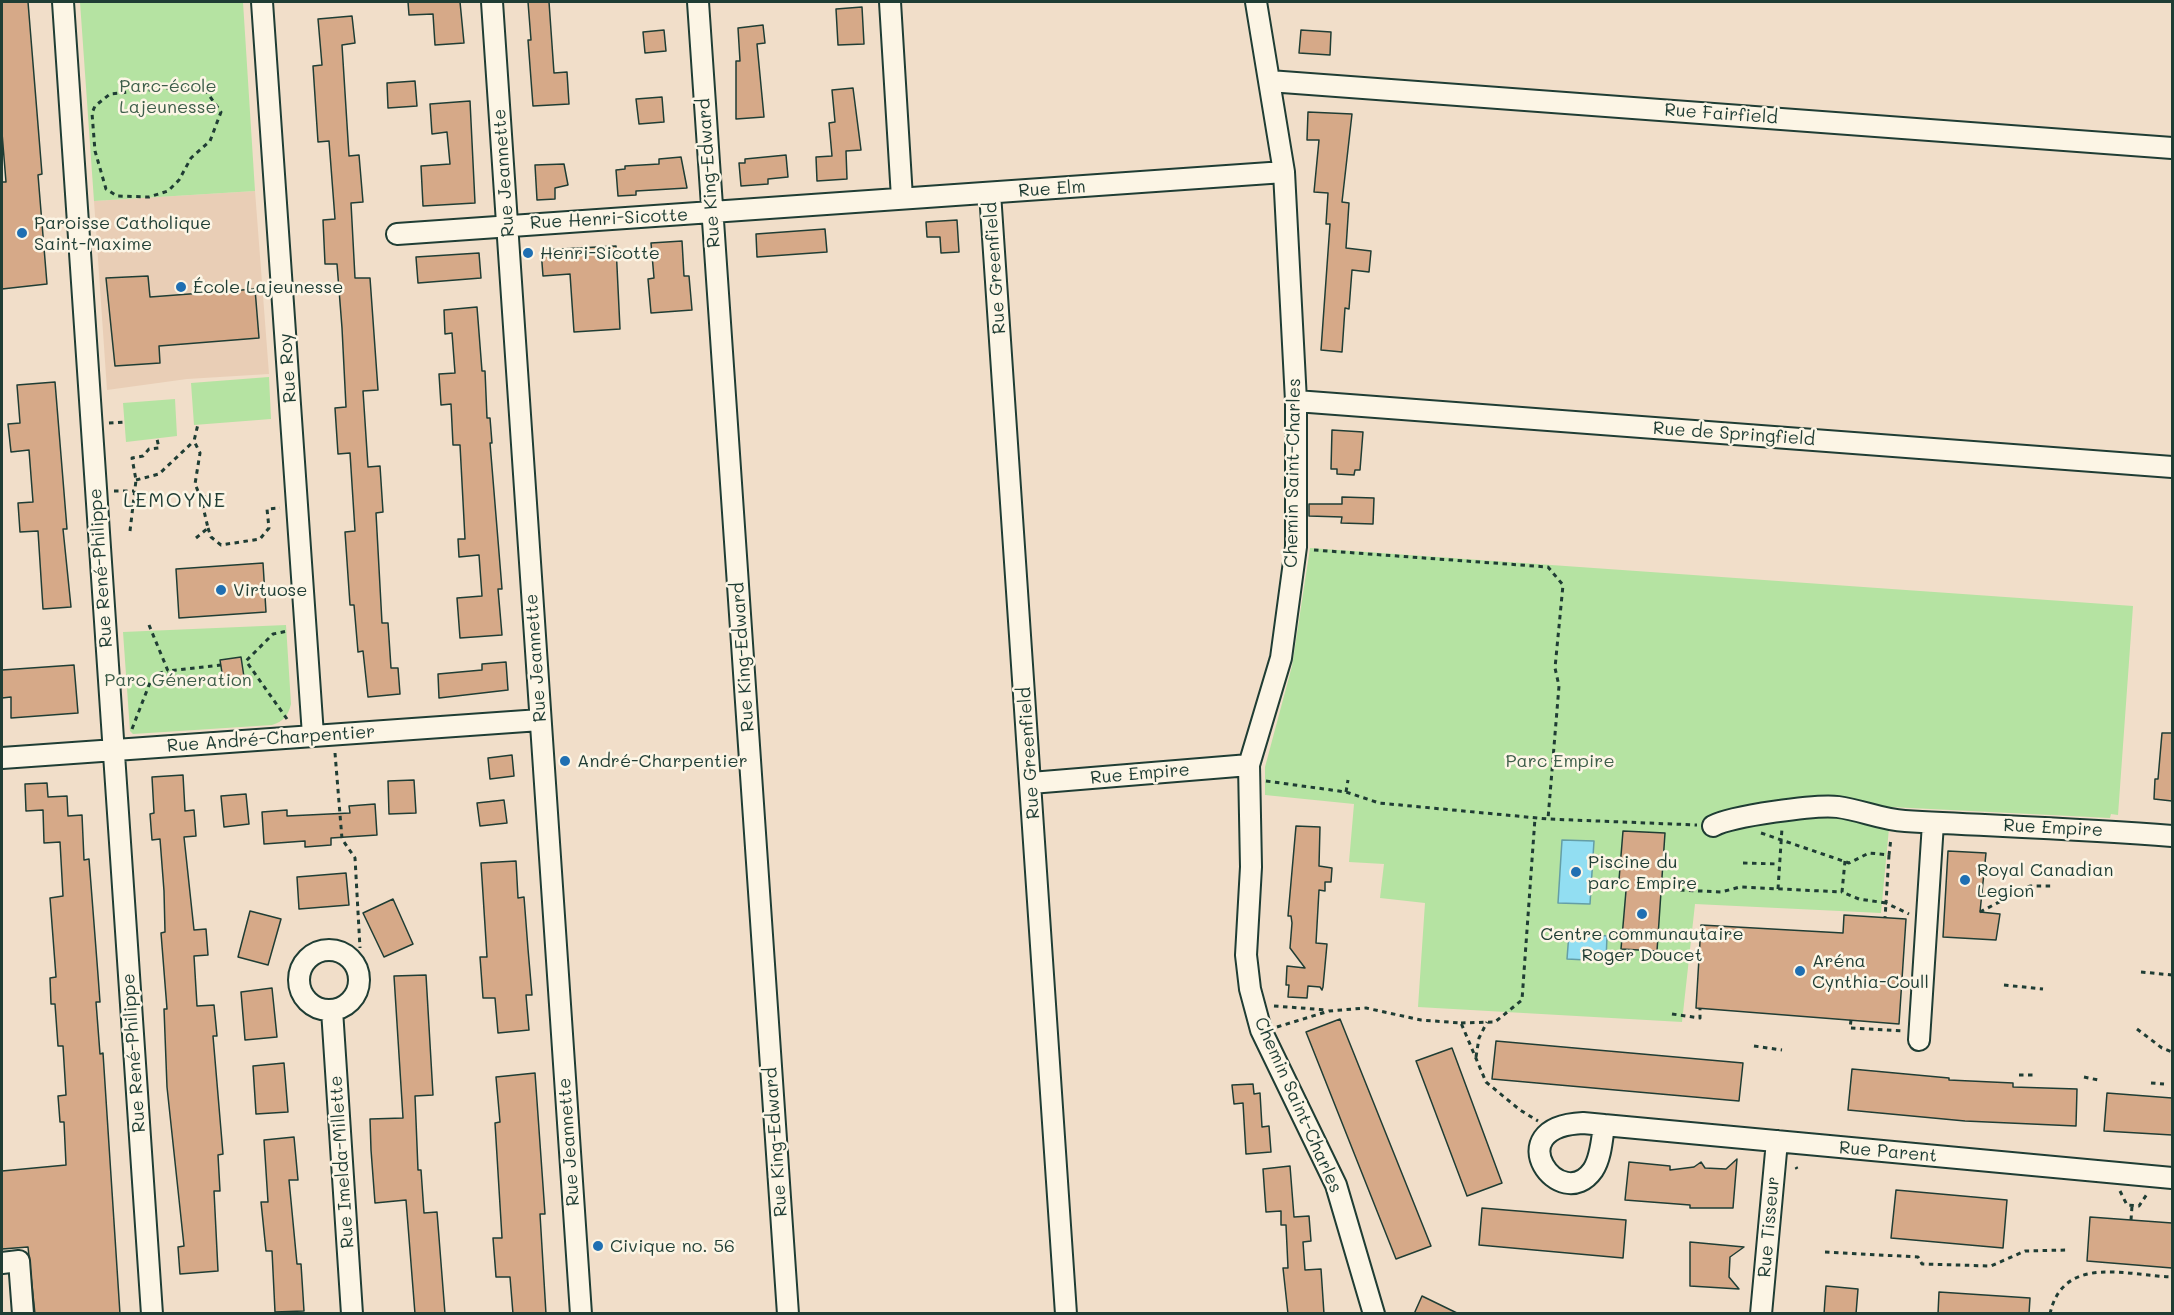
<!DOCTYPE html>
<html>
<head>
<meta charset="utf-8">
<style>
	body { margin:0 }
	#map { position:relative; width:2174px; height:1315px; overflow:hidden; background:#f1dec9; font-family:Mali,sans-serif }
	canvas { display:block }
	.frame { position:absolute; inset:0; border:3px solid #1f3d34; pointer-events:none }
</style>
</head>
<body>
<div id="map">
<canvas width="2174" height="1315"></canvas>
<div class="frame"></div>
</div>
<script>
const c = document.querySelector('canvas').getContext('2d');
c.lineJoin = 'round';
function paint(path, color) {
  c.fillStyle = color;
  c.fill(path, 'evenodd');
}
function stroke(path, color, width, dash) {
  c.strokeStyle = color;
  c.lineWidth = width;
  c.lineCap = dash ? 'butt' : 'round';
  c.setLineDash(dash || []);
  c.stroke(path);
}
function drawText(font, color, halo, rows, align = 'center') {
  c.font = font + ' Mali,sans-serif';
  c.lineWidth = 5;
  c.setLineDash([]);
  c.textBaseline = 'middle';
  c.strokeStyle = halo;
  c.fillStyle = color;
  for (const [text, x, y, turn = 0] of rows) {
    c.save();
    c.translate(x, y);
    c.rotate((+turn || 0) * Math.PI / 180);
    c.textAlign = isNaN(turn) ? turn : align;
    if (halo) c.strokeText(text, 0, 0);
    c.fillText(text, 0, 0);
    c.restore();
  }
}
const built = new Path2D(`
	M255 191 269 374 187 379 107 390 94 201Z`);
const green = new Path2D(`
	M80 2H243L255 191 94 201Z
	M269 377 271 419 194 425 191 383Z
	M175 399 177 436 126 442 123 403Z
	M1310 548 2133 606 2118 815 2111 814 2110 818 1891 807 1881 913 1695 904 1682 1022 1418 1007 1425 903 1380 898 1384 864 1349 862 1354 804 1265 795V767L1292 666Z
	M286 625 291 704C288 716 284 721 272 725L133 734 130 731 123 632Z`);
const water = new Path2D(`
	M1562 840 1594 841 1590 904 1558 903Z
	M1569 933 1607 936 1606 961 1567 959Z`);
const building = new Path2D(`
	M2 2H28L42 174 38 175 47 284 2 289V182H6L2 133Z
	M408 2H460L464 43 435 45 433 14 409 15Z
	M528 2H549L554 73 567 72 569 104 533 106 528 40H531Z
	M862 7 864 44 838 45 836 9Z
	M352 16 355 43 342 45 349 156 359 155 363 202 351 203 355 278H370L378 390 363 391 368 467 380 466 383 512 376 513 382 623H388L391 668H398L400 694 368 697 363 651 358 652 354 605H350L345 532 355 531 350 453 338 454 335 408 346 407 342 328 337 264H325L323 220 335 219 329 141 318 142 313 66 322 65 318 19Z
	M763 25 765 43 757 44 764 117 736 119V61H740L738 28Z
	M664 30 666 51 645 53 643 32Z
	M1301 30 1331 32 1330 55 1299 53Z
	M415 81 417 106 388 108 387 83Z
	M853 88 861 150 846 151 847 179 817 181 816 157 832 156 829 123 835 122 832 90Z
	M662 97 664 122 639 124 636 99Z
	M470 101 475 203 423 206 421 166 450 164 447 132 432 134 430 104Z
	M1308 112 1352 114 1342 202 1349 203 1346 248 1371 251 1369 272 1352 270 1349 309 1345 308 1342 352 1321 350 1330 224H1326L1328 193 1314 192 1319 140H1307Z
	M786 155 788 177 768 179V184L741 186 739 163H745V159Z
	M681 157 687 188 636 191V195L618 196 616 170 625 169V166L659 164V159Z
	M564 164 568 185 555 188V199L537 200 535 165Z
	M957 220 959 252 941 253 940 237H927L926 222Z
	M825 229 827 252 757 257 756 234Z
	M682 241 684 276H689L692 310 651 313 648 279 654 278 651 243Z
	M616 246 620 329 574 332 570 274 543 276 541 250Z
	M479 253 481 278 418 283 416 257Z
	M148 276 150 297 255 289 259 338 159 346 160 363 115 366 106 278Z
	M477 307 482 371H485L487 418H490L492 443H490L502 589H498L502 635 460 638 457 598 482 596 479 555 459 557 458 539H465L460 445H453L451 404 441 405 439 374 455 373 452 333 445 334 444 310Z
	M55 382 67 529H63L71 607 43 609 38 531 20 532 18 503 33 502 29 450 11 452 8 424 20 423 17 385Z
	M1332 430 1363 432 1360 470H1355L1354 475 1337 474V469H1331Z
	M1342 497 1374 498 1373 524 1341 523 1342 517 1309 516V504H1342Z
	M263 563 266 612 179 618 176 569Z
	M241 657 244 677 223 679 220 660Z
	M506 662 508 690 439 698 438 674 482 670V664Z
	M74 665 78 713 11 718V697L2 698V670Z
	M2162 733H2172V801L2154 799 2155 779H2158Z
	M512 755 514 776 490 779 488 758Z
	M183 775 185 811 194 810 196 836 184 837 194 930 206 929 208 955 194 956 197 1006 214 1005 217 1036H213L223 1154 218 1155 220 1191H214L218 1271 180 1274 178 1247 184 1246 167 1087 164 1009H167L161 933 165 932 164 891 160 839 152 840 150 814 154 813 152 777Z
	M414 780 416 813 389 814 388 781Z
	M47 783 48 797 67 796 68 816 82 815 84 860 89 859 98 975 100 1002H96L100 1054 103 1053 120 1314H35L28 1247 2 1249V1171L66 1165 64 1122H60L58 1096 66 1095 63 1046H58L55 1004H51L50 978 56 977 50 898 63 896 60 842 44 843 43 810 26 811 25 784Z
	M246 794 249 824 224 827 221 796Z
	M504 800 507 823 480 826 477 803Z
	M375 804 377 835 331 838V845L305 847V841L264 844 262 812 287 810V816L350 813 349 806Z
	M1296 826 1320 827 1319 866 1332 868 1331 882H1325V891L1319 890 1316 943 1327 944 1323 987 1322 990 1320 987 1308 986 1307 998 1288 997 1289 985H1286L1287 966 1305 968 1290 948 1292 923 1291 916H1288Z
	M1623 831 1665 833 1657 951 1621 949 1627 879 1619 880Z
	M1948 851 1986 853 1980 912 2000 914 1996 940 1943 937Z
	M516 861 518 898 524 897 528 949 532 995H526L529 1030 498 1033 495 998H483L480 957H487L481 863Z
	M346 873 349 905 299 909 297 877Z
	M393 899 413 944 384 957 363 913Z
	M250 911 281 919 268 965 238 957Z
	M1844 915 1906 919 1899 1024 1696 1008 1701 925 1843 933Z
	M426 975 433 1095 415 1096 418 1170H421L424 1213 437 1212 445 1314H415L406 1200 375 1203 371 1150 370 1119 403 1118 394 976Z
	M272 988 277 1037 245 1040 241 992Z
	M1340 1019 1431 1246 1396 1259 1306 1032Z
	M1496 1041 1743 1063 1739 1101 1492 1079Z
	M1452 1048 1502 1183 1467 1196 1416 1061Z
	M284 1063 288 1112 256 1114 253 1066Z
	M1852 1069 1949 1078V1080L2013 1083V1087L2077 1089 2076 1126 1965 1121 1848 1110Z
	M535 1073 545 1214H540L546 1314H513L510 1277H496L493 1238H502L495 1123 500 1122 496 1077Z
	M1253 1084 1254 1094 1260 1093 1262 1127 1269 1126 1271 1152 1246 1154 1243 1103 1234 1104 1232 1085Z
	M2107 1093 2172 1098V1135L2104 1131Z
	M294 1137 298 1180H289L297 1264H301L304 1311 275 1312 272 1251H266L261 1202H268L264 1140Z
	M1737 1159 1733 1208H1690V1205L1625 1200 1629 1162 1670 1166V1170L1694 1167 1701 1162 1705 1168 1726 1169Z
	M1290 1166 1294 1217 1309 1216 1311 1241 1303 1242 1305 1270 1321 1269 1324 1314H1288L1283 1268H1288L1286 1225H1281V1211L1266 1212 1263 1169Z
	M1896 1190 2007 1200 2003 1248 1891 1238Z
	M1482 1208 1626 1220 1623 1258 1479 1245Z
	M2090 1217 2172 1223V1268L2087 1261Z
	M1690 1242 1744 1247 1730 1257 1729 1277 1739 1289 1690 1286Z
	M1826 1286 1858 1289 1856 1314H1824Z
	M1939 1292 2030 1298 2029 1314H1938Z
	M1422 1296 1459 1314H1414Z`);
const path = new Path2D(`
	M197 85 206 91 221 112 210 141 191 158 179 180 168 191 149 197 117 196 106 189 95 151 92 113 95 106 110 94Z
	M109 423 125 422
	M136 480 159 474 194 441
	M114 491H134
	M202 498 212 495
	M208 528 211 537 221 545 260 539 269 528 267 509 280 508
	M130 531 136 480 132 458 143 456 149 449 159 448 157 439
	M196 538 208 528 201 498 195 484 200 453 194 441 198 424
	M1314 550 1548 567 1563 585 1555 668 1559 686 1548 819
	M149 625 168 671 221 665
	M287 719 246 661 273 634 288 631
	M132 729 151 680 156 674 168 671
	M335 753 342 839 355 858 360 948
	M1266 781 1346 792 1379 803 1548 819 1697 825
	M1346 792 1348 780
	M1761 833 1849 863 1869 853 1889 855 1891 838
	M1889 855 1886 903 1909 914
	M1845 861 1842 892 1859 899 1886 903 1885 918
	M1743 863 1779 864
	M1778 889 1782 828
	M1680 890 1721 892 1740 887 1842 892
	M1980 912 2030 886H2052
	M2141 972 2172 975
	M2004 985 2043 989
	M1274 1006 1327 1010
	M1672 1014 1700 1018V1009
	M1851 1020 1850 1028 1903 1031
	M1461 1023 1495 1022 1522 1000 1535 818
	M1277 1027 1329 1011 1366 1008 1421 1020 1461 1023 1486 1082 1520 1110 1538 1121
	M2137 1029 2162 1048 2172 1052
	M1754 1046 1782 1050
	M1476 1057 1479 1038 1487 1022
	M2019 1075H2035
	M2084 1077 2098 1080
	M2151 1083 2164 1084
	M1796 1167 1797 1169
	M2120 1191 2127 1205 2139 1206 2147 1194
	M2131 1220 2132 1206
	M1825 1252 1918 1257 1922 1264 1991 1266 2025 1251 2067 1250
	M2050 1314C2063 1253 2129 1276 2172 1277`);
const minor = new Path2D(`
	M63 2 152 1314
	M262 2 313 735
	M492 2 581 1314
	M698 2 788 1314
	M890 2 902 198
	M1256 2 1284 172 1296 401V547L1281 658 1249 765 1251 867 1246 955 1250 989 1261 1030 1336 1185 1374 1314
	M1269 81 2172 148
	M990 193 1066 1314
	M397 234 1284 172
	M1296 401 2172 467
	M2 758 540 720
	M1031 783 1249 765
	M1713 826C1731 816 1818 804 1838 807 1861 810 1882 820 1905 821 1994 826 2083 829 2172 836
	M299 980a30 30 0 1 1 60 0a30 30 0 1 1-60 0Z
	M332 1010 352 1314
	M1919 1040 1933 823
	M1583 1123 1604 1125C1602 1139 1601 1158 1593 1170 1561 1216 1496 1127 1583 1123Z
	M1604 1125 2172 1178
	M2 1263 19 1261 23 1314
	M1761 1314 1777 1141`);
const markers = [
	[22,233,6,"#1f6fb2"],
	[528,253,6,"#1f6fb2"],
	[181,287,6,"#1f6fb2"],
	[221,590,6,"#1f6fb2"],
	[565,761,6,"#1f6fb2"],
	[1576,872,6,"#1f6fb2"],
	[1965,880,6,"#1f6fb2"],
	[1642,914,6,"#1f6fb2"],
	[1800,971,6,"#1f6fb2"],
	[598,1246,6,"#1f6fb2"]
];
const parkNames = [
	["Parc-école",168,86],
	["Lajeunesse",168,107],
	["Parc Géneration",178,680],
	["Parc Empire",1560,761]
];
const streetNames = [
	["Rue Fairfield",1721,114,4],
	["Rue Jeannette",504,173,-94],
	["Rue King-Edward",709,173,-94],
	["Rue Elm",1052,189,-4],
	["Rue Henri-Sicotte",609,219,-3],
	["Rue Greenfield",995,268,-94],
	["Rue Roy",288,368,-94],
	["Rue de Springfield",1734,434,4],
	["Chemin Saint-Charles",1293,473,-89],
	["Rue René-Philippe",101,568,-94],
	["Rue King-Edward",743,657,-94],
	["Rue Jeannette",536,658,-94],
	["Rue André-Charpentier",271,739,-4],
	["Rue Greenfield",1029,753,-94],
	["Rue Empire",1140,774,-5],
	["Rue Empire",2053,828,3],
	["Rue René-Philippe",134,1053,-94],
	["Chemin Saint-Charles",1298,1105,66],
	["Rue Jeannette",569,1142,-94],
	["Rue King-Edward",776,1142,-94],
	["Rue Parent",1888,1152,5],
	["Rue Imelda-Millette",342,1162,-94],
	["Rue Tisseur",1769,1227,-85]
];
const poiNames = [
	["Paroisse Catholique",34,223],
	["Saint-Maxime",34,244],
	["Henri-Sicotte",540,253],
	["École Lajeunesse",193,287],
	["Virtuose",233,590],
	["André-Charpentier",577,761],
	["Piscine du",1588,862],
	["parc Empire",1588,883],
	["Royal Canadian",1977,870],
	["Legion",1977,891],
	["Centre communautaire",1642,934,"center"],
	["Roger Doucet",1642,955,"center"],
	["Aréna",1812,961],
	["Cynthia-Coull",1812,982],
	["Civique no. 56",610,1246]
];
const neighbourhoodNames = [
	["LEMOYNE",175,501]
];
paint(built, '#e9ceb6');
paint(green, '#b5e3a2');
paint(water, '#92def2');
stroke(water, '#649ea6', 1.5);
paint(building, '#d6a988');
stroke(building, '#1f3d34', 1.5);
stroke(minor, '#1f3d34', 24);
stroke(path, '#1f3d34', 3, [4.5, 4.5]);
stroke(minor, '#fcf5e5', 20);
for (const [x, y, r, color] of markers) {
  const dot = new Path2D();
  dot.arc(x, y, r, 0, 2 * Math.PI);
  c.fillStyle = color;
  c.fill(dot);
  stroke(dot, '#fcf5e5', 2);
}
drawText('18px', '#3d5e4a', '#fcf5e5', parkNames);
drawText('18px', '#1f3d34', '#fcf5e5', streetNames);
drawText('18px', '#1f3d34', '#fcf5e5', poiNames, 'left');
c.letterSpacing = '1.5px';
drawText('20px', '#1f3d34', '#fcf5e5', neighbourhoodNames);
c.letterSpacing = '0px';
</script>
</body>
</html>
